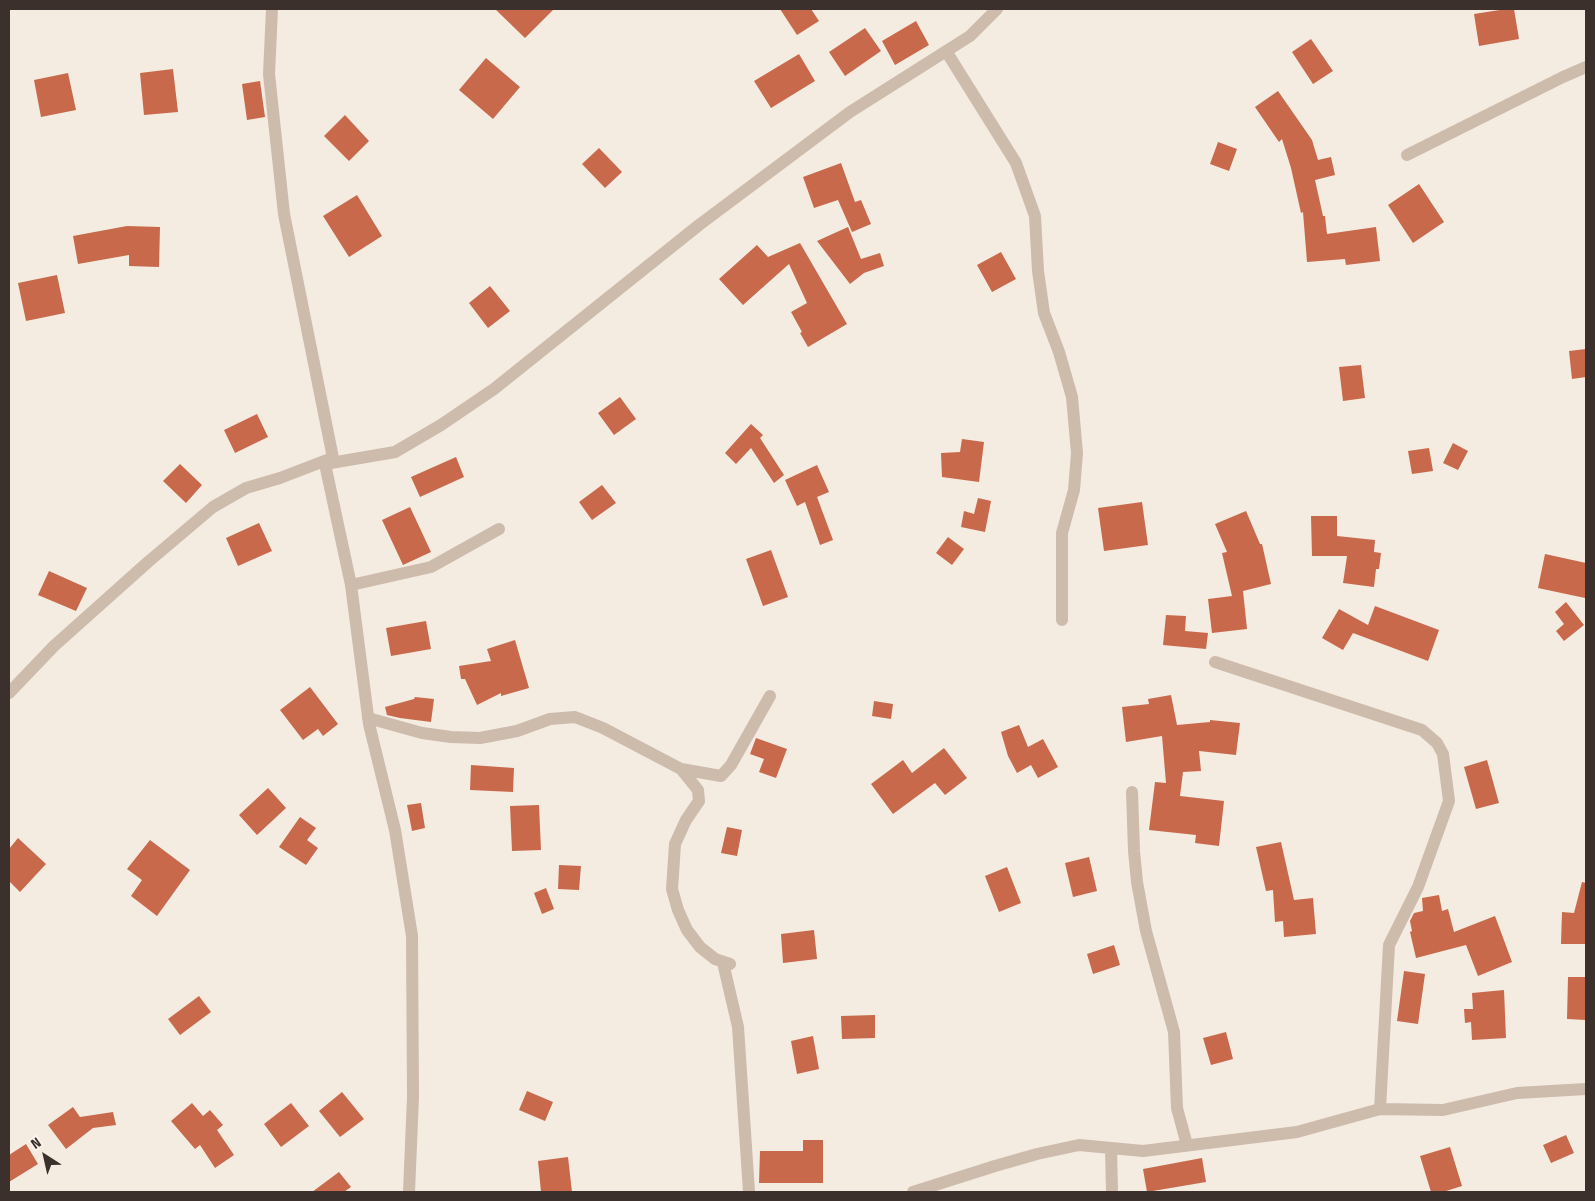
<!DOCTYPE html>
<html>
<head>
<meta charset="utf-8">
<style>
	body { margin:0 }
	#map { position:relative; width:1595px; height:1201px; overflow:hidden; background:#f4ebe1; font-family:"Fira Sans Condensed",sans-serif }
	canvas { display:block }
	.frame { position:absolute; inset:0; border:10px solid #3b302b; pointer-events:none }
	.north { position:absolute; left:20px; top:1131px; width:50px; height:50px; -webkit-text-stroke:4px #fbf5ee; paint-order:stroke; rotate:325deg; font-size:14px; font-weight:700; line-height:20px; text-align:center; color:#3b302b }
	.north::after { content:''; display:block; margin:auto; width:18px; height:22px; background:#3b302b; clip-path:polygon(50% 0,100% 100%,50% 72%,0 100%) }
</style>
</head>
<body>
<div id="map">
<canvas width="1595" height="1201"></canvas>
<div class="frame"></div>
<div class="north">N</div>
</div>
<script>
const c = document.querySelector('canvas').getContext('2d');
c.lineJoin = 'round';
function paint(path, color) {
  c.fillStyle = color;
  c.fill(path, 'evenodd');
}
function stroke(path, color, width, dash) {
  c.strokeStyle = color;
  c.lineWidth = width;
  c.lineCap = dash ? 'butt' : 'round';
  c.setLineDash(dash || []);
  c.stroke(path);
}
const building = new Path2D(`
	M495 9H554L525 38Z
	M780 9H811L819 21 797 35Z
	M1506 9H1514L1519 39 1479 46 1474 14Z
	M916 21 929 45 895 65 882 41Z
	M865 28 881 51 845 76 829 52Z
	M1311 39 1333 71 1313 84 1292 52Z
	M799 54 815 81 771 108 754 81Z
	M486 58 520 87 493 119 459 90Z
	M173 69 178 112 144 115 140 73Z
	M68 73 76 110 41 117 34 80Z
	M260 81 265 117 247 120 242 84Z
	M1278 91 1312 140 1318 160 1331 157 1335 175 1315 180 1323 216H1325L1327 234 1376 227 1380 261 1346 265 1345 259 1307 262 1303 212 1301 213 1291 168 1282 139 1279 142 1255 107Z
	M345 115 369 141 349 161 324 136Z
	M1218 142 1237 149 1229 171 1210 164Z
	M599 148 622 172 605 188 582 164Z
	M841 163 855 202 861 200 871 224 852 232 838 200 814 208 803 177Z
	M1419 184 1444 222 1413 243 1388 205Z
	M357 195 382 236 349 257 323 216Z
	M127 226 160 227 159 267 129 266V255L78 264 73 236Z
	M848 227 861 259 880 253 884 266 864 273 850 284 817 241Z
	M800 243 847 324 808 347 800 333 802 332 791 312 807 303 789 264 743 305 719 279 757 245 768 257Z
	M1001 252 1016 279 992 292 977 265Z
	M57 275 65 313 26 321 18 283Z
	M490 286 510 311 488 328 469 303Z
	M1586 349V377L1572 379 1569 351Z
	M1361 365 1365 398 1343 401 1339 367Z
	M620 397 636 419 614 435 598 413Z
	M257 414 268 437 235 453 224 430Z
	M751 424 763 435 760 438 784 475 774 483 751 448 736 464 725 453Z
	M962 439 984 442 979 482 942 477 941 453 960 452Z
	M1453 443 1468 451 1458 470 1443 463Z
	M1429 448 1433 471 1412 474 1408 451Z
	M456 457 464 477 420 497 411 477Z
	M180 464 202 485 186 503 163 481Z
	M817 465 829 492 817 497 833 540 820 545 805 502 797 506 785 480Z
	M602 485 616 503 592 520 579 502Z
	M978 498 991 501 985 532 961 527 964 511 974 514Z
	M1142 502 1148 545 1104 551 1098 508Z
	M410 507 431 552 403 565 382 520Z
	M1246 511 1260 544H1262L1271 584 1243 591 1247 629 1212 633 1208 599 1232 596 1222 553 1227 552 1215 524Z
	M1311 516H1337V536L1375 540 1374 552 1381 553 1379 569H1376L1374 587 1343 583 1347 556H1312Z
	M259 523 272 551 238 566 226 538Z
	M948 537 964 549 952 565 936 553Z
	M771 550 788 597 763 606 746 559Z
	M1545 554 1586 563V590L1585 598 1538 588Z
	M49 571 87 588 76 611 38 595Z
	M1566 602 1584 625 1564 641 1556 631 1564 624 1555 612Z
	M1375 606 1439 630 1428 661 1353 633 1343 650 1322 638 1339 609 1368 625Z
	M1166 615 1186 616 1185 631 1208 633 1206 649 1163 645Z
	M426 621 431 649 391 656 386 628Z
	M515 640 529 688 501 696V693L477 705 465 679H461L459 666 491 661 487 649Z
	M310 687 338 724 323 736 318 729 303 740 280 710Z
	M1171 695 1177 725 1210 722V720L1240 723 1236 755 1199 751 1201 771 1183 772 1180 796 1224 801 1219 846 1195 843 1196 835 1149 830 1155 782 1166 783 1162 736 1126 742 1122 707 1149 704 1148 699Z
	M415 697 434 699 431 722 400 718 387 715 385 707 414 699Z
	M874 701 893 704 891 719 872 716Z
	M1019 725 1028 747 1043 739 1058 767 1038 778 1031 765 1017 773 1008 756 1001 732Z
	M756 738 787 749 776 778 759 772 764 759 750 754Z
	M944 748 967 778 945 795 935 783 893 814 871 784 903 760 912 773Z
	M1487 760 1499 803 1476 809 1464 767Z
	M471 765 514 768 513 792 470 790Z
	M268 788 286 808 257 835 239 815Z
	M421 803 425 828 412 831 407 805Z
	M539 805 541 850 512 851 510 806Z
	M300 817 316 828 307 840 318 848 306 865 279 847Z
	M727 827 742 830 737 856 721 853Z
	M18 838 46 864 20 892 9 881V849Z
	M150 840 190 870 157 916 131 896 142 880 127 869Z
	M1281 842 1294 900 1313 898 1316 934 1284 937 1283 921 1275 922 1273 890 1266 891 1256 847Z
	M1089 857 1097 891 1073 897 1065 863Z
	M559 865 581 866 579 890 558 889Z
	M1007 867 1021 903 999 912 985 876Z
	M1582 882 1586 883V944H1561L1562 912 1574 913Z
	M546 888 554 909 542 914 534 893Z
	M1439 895 1442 911 1448 909 1454 932 1495 916 1512 962 1478 976 1466 945 1416 958 1410 932 1412 931 1410 921 1414 913 1423 911 1422 898Z
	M814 930 817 959 783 963 781 934Z
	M1114 945 1120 965 1093 974 1087 954Z
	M1404 971 1425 974 1418 1024 1397 1021Z
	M1568 977H1586V1020L1567 1019Z
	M1504 990 1506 1038 1472 1040 1471 1022 1465 1023 1464 1009H1473L1472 993Z
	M199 996 211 1012 180 1035 168 1019Z
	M875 1015V1038L842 1039 841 1016Z
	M1226 1032 1233 1059 1211 1065 1203 1038Z
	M813 1036 819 1069 797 1074 791 1041Z
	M527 1091 553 1102 545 1121 519 1110Z
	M342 1092 364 1119 340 1137 319 1111Z
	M192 1103 203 1116 210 1110 223 1125 217 1130 234 1155 215 1168 200 1145 195 1149 171 1121Z
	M291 1103 309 1126 281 1147 264 1124Z
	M73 1107 80 1117 113 1112 116 1125 93 1128 66 1149 48 1125Z
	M1566 1135 1574 1153 1551 1163 1543 1145Z
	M803 1140H823V1183H759L760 1151H803Z
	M26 1144 38 1164 9 1182V1155Z
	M1450 1147 1462 1186 1443 1192H1431L1420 1156Z
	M568 1157 572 1192H541L538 1161Z
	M1202 1158 1206 1182 1147 1192 1143 1169Z
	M339 1172 351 1187 344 1192H312Z`);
const street = new Path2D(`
	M272 9 269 74 284 214 333 458 325 464 351 585 369 724 395 830 412 936 413 1097 409 1192
	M946 51 1016 163 1035 216 1038 271 1044 313 1059 352 1072 397 1077 453 1074 490 1062 533V620
	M1407 155 1563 77 1586 67
	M325 464 395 452 441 425 494 389 699 225 850 112 970 36 997 9
	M351 585 431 567 499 529
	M1215 662 1422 730 1437 743 1443 754 1449 801 1418 887 1389 945 1380 1109
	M9 693 54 646 148 562 213 507 246 488 280 478 332 458
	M368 718 422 733 451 737 480 738 517 731 550 719 575 717 603 728 681 769 698 790 699 801 686 820 675 844 672 889 678 910 687 930 700 947 715 959 730 964 724 967 738 1027 749 1192
	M681 769 721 776 731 765 770 696
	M1132 792 1134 851 1137 882 1146 931 1174 1032 1177 1108 1187 1145
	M1111 1148 1112 1192
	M913 1192 995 1166 1037 1154 1079 1145 1143 1151 1297 1132 1380 1109 1443 1110 1517 1093 1586 1089`);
paint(building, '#c8694b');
stroke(street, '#cdbbac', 12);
</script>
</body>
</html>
